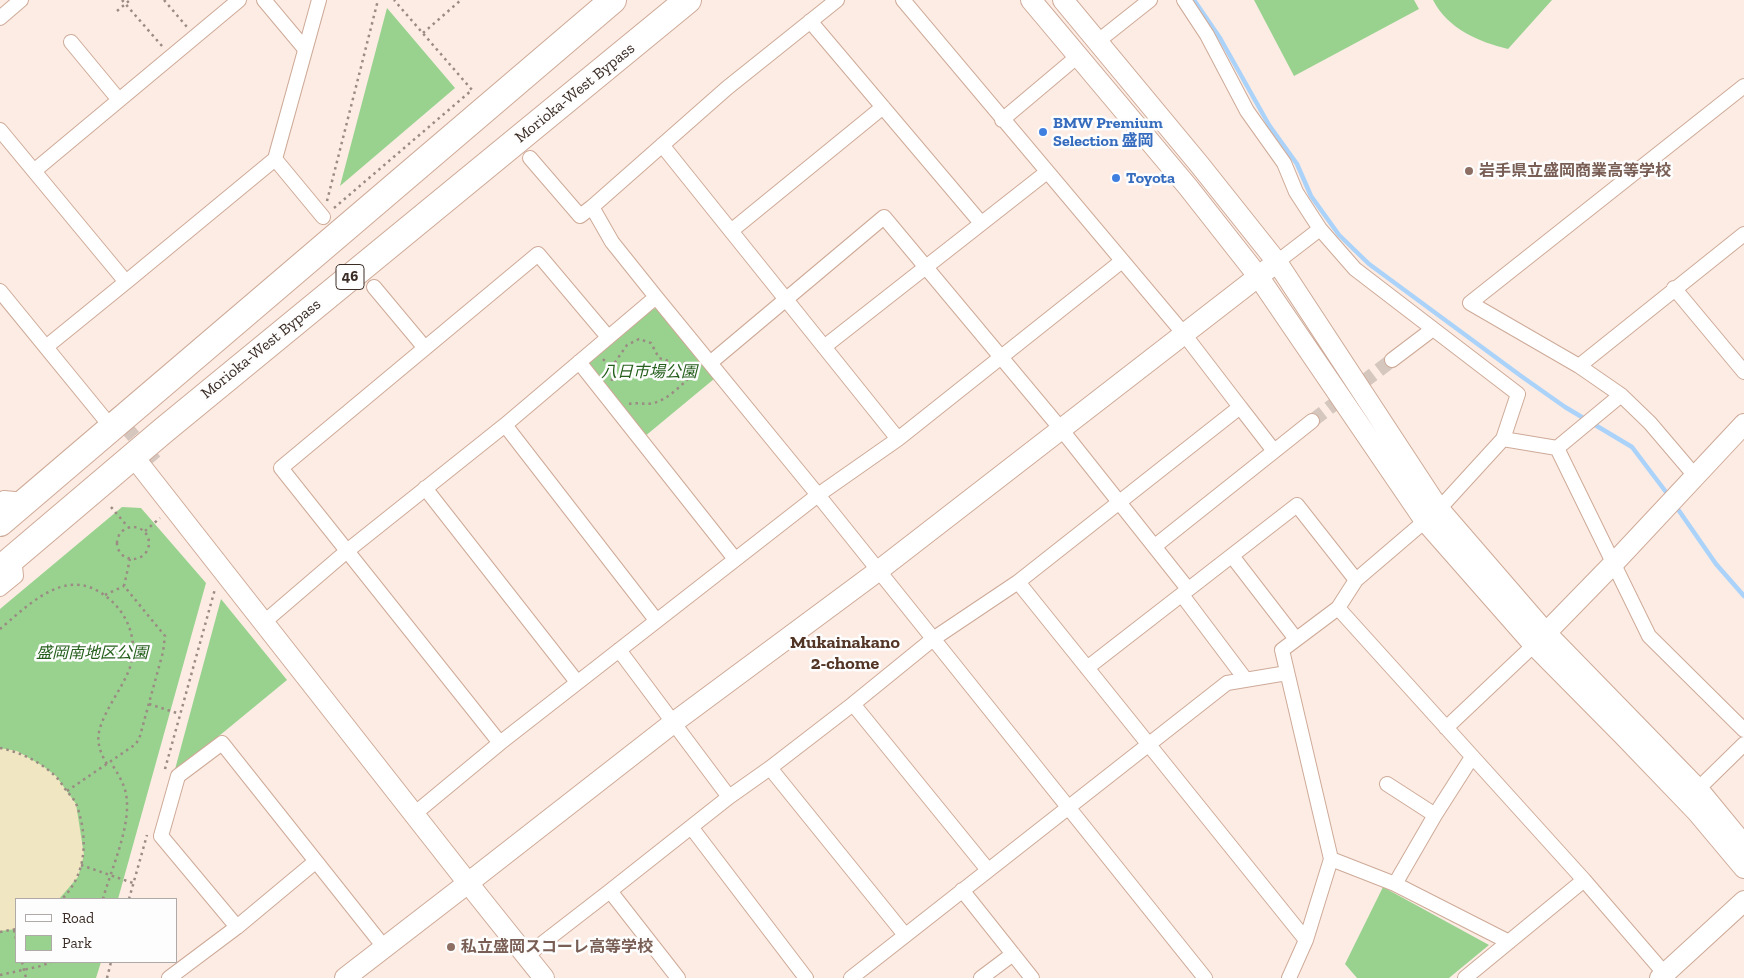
<!DOCTYPE html>
<html>
<head>
<meta charset="utf-8">
<style>
	body { margin:0 }
	#map { position:relative; width:1744px; height:978px; overflow:hidden; background:#fcece4; font-family:"Zilla Slab",serif }
	canvas { display:block }
	.legend { position:absolute; left:15px; top:898px; width:162px; height:65px; box-sizing:border-box; background:#fdfdfd; border:1px solid #afa9a7; margin:0; padding:6px 9px; list-style:none; font-size:15px; color:#3a2c25 }
	.legend li { display:flex; align-items:center; gap:10px; height:25px }
	.legend b { width:25px; border:1px solid #afa9a7 }
</style>
</head>
<body>
<div id="map">
<canvas width="1744" height="978"></canvas>
<ul class="legend">
<li><b style="height:6px;background:#fff"></b>Road</li>
<li><b style="height:14px;background:#99d28f"></b>Park</li>
</ul>
</div>
<script>
const c = document.querySelector('canvas').getContext('2d');
c.lineJoin = 'round';
function paint(path, color) {
  c.fillStyle = color;
  c.fill(path, 'evenodd');
}
function stroke(path, color, width, dash) {
  c.strokeStyle = color;
  c.lineWidth = width;
  c.lineCap = dash ? 'butt' : 'round';
  c.setLineDash(dash || []);
  c.stroke(path);
}
function drawText(font, color, halo, rows, align = 'center') {
  c.font = font + ' "Zilla Slab","Noto Sans JP",serif';
  c.lineWidth = 5;
  c.setLineDash([]);
  c.textBaseline = 'middle';
  c.strokeStyle = halo;
  c.fillStyle = color;
  for (const [text, x, y, turn = 0] of rows) {
    c.save();
    c.translate(x, y);
    c.rotate((+turn || 0) * Math.PI / 180);
    c.textAlign = isNaN(turn) ? turn : align;
    if (halo) c.strokeText(text, 0, 0);
    c.fillText(text, 0, 0);
    c.restore();
  }
}
const green = new Path2D(`
	M1254 0H1414L1419 9 1294 76Z
	M1433 0H1552L1508 49C1479 42 1448 29 1433 0Z
	M387 8 455 88 340 186Z
	M649 308 657 309 714 379 644 437 587 362Z
	M122 507 141 508 206 583 118 899H16V962H101L96 978H0V609Z
	M221 599 287 680 174 773Z
	M1383 887 1489 945 1449 978H1357L1345 964Z`);
const sand = new Path2D(`
	M0 748 17 751 43 766 56 776 76 804 84 855 78 877 59 899H16V929L0 931Z`);
const stream = new Path2D(`
	M1194 0 1220 38 1269 125 1297 164 1311 196 1339 235 1369 264 1521 376 1565 407 1632 447 1669 496
	M1675 505 1716 564 1744 596`);
const streetTunnel = new Path2D(`
	M111 410 155 461
	M1312 421 1392 360`);
const path = new Path2D(`
	M122 0 162 46
	M164 0 187 27
	M117 11 130 0
	M423 33 461 0
	M327 201 378 0
	M334 208 472 90 394 0
	M603 359 611 368
	M679 368 687 361
	M612 381 611 368 627 345 639 339 651 343 659 358C676 363 680 365 683 382
	M629 404C637 402 645 405 653 403 669 400 684 382 696 371
	M111 507 128 527
	M117 543a16 16 0 1 1 32 0a16 16 0 1 1-32 0Z
	M145 531 160 518
	M105 595 124 586
	M0 629C25 608 60 571 96 590 125 605 141 639 129 670 121 690 106 708 100 728 96 741 100 753 107 764
	M149 704 180 714
	M0 748C20 752 39 761 54 775 59 779 62 785 66 790 70 795 75 800 77 806 88 838 87 874 62 899
	M165 769 215 589
	M67 791 136 744 140 736 163 652 165 636 124 586 130 559
	M81 865 133 883
	M103 899C111 869 132 825 126 794 124 783 117 772 111 763
	M129 899 147 835
	M14 930 16 939
	M0 932 16 929
	M22 962 26 978
	M0 975 41 966 51 962
	M107 978 111 962`);
const street = new Path2D(`
	M264 0 305 49
	M837 0 727 88 592 207 612 242 656 297 818 495 1205 978
	M1184 0 1207 35 1247 111 1284 163 1296 192 1320 229 1355 269 1518 394 1503 439 1439 509 1356 580 1338 608 1282 650 1331 859 1306 940 1289 978
	M0 18 21 0
	M810 21 981 223
	M71 42 119 100
	M1097 42 1150 0
	M1002 120 1078 56
	M0 130 126 282 275 159 319 0
	M662 145 898 439
	M530 158 580 216 592 207
	M275 159 323 217
	M34 171 239 0
	M731 231 883 107
	M1277 262 1320 229
	M374 287 425 348
	M1674 288 1744 372
	M0 291 112 428
	M608 337 538 254 281 468 500 743 818 495 898 439 1122 261
	M46 347 126 282
	M824 347 1047 172
	M1392 360 1433 329
	M579 362 735 559
	M710 363 884 217 1061 429 1188 589
	M1579 366 1744 234
	M1621 395 1557 448 1649 636 1744 730
	M1240 407 1274 451
	M505 425 656 620
	M1503 439 1557 448
	M1696 477 1650 423 1621 395 1579 366 1470 303 1744 86
	M425 488 577 682
	M0 502 4 498 25 500
	M1155 546 1312 421
	M1232 556 1296 639
	M1018 582 1306 940
	M0 589 16 576 14 557
	M1182 595 1246 680
	M1338 608 1584 880 1465 978
	M263 623 347 551 505 425 656 297
	M619 650 729 797
	M1087 668 1297 505 1356 580
	M853 704 933 639 1018 582 1240 407 1184 334 903 0
	M1446 728 1534 645
	M770 768 905 935
	M1387 784 1435 815
	M1698 789 1744 744
	M413 815 500 743
	M691 827 806 978
	M1331 859 1395 884 1509 942
	M315 862 237 927 161 836 178 776 222 743 384 947
	M1584 880 1665 974
	M1395 884 1435 815 1472 757
	M962 890 1032 978
	M526 956 610 891
	M169 978 237 927
	M678 978 610 891 729 797 770 768 853 704 988 870
	M851 978 1227 683 1287 673
	M981 978 1013 954`);
const secondary = new Path2D(`
	M1031 0 1188 187 1258 276 1425 521 1534 645 1623 735 1697 812 1744 868
	M1063 0 1199 164 1277 262 1439 509 1547 634 1698 789 1744 845
	M133 456 468 883 673 723 878 571 1277 262
	M1537 642 1614 563 1744 424
	M345 978 468 883 544 978
	M1660 978 1744 901`);
const highway = new Path2D(`
	M0 523 613 0
	M0 569 164 430 688 0`);
const markers = [
	[1043,132,5,"#3f7fe0"],
	[1469,171,5,"#8d6e63"],
	[1116,178,5,"#3f7fe0"],
	[451,947,5,"#8d6e63"]
];
const shields = [
	[350,277,28]
];
const shieldNames = [
	["46",350,277]
];
const streetNames = [
	["Morioka-West Bypass",575,93,-39],
	["Morioka-West Bypass",261,349,-39]
];
const shopNames = [
	["BMW Premium",1053,123],
	["Selection 盛岡",1053,141],
	["Toyota",1126,178]
];
const educationNames = [
	["岩手県立盛岡商業高等学校",1479,171],
	["私立盛岡スコーレ高等学校",461,947]
];
const parkNames = [
	["八日市場公園",649,372],
	["盛岡南地区公園",92,653]
];
const neighbourhoodNames = [
	["Mukainakano",845,643],
	["2-chome",845,664]
];
paint(green, '#99d28f');
paint(sand, '#f0e6c1');
stroke(stream, '#abd3fa', 4.5);
stroke(streetTunnel, '#d5c6be', 14, [14, 7]);
stroke(street, '#ceaa98', 16);
stroke(secondary, '#ceaa98', 22);
stroke(highway, '#ceaa98', 28);
stroke(path, '#9a8b83', 2.5, [2.5, 4]);
stroke(street, '#fff', 14);
stroke(secondary, '#fff', 20);
stroke(highway, '#fff', 26);
for (const [x, y, r, color] of markers) {
  const dot = new Path2D();
  dot.arc(x, y, r, 0, 2 * Math.PI);
  c.fillStyle = color;
  c.fill(dot);
  stroke(dot, '#fdfdfd', 2);
}
for (const [x, y, w] of shields) {
  const box = new Path2D();
  box.roundRect(x - w / 2, y - 12.5, w, 25, 4);
  c.fillStyle = '#fdfdfd';
  c.fill(box);
  stroke(box, '#3a2c25', 1);
}
drawText('bold 15px', '#3a2c25', null, shieldNames);
drawText('16px', '#3a2c25', '#fdfdfd', streetNames);
drawText('bold 16px', '#366cbe', '#fdfdfd', shopNames, 'left');
drawText('bold 16px', '#785e54', '#fdfdfd', educationNames, 'left');
drawText('italic 16px', '#255f1c', '#fdfdfd', parkNames);
drawText('bold 18px', '#533526', '#fdfdfd', neighbourhoodNames);
</script>
</body>
</html>
